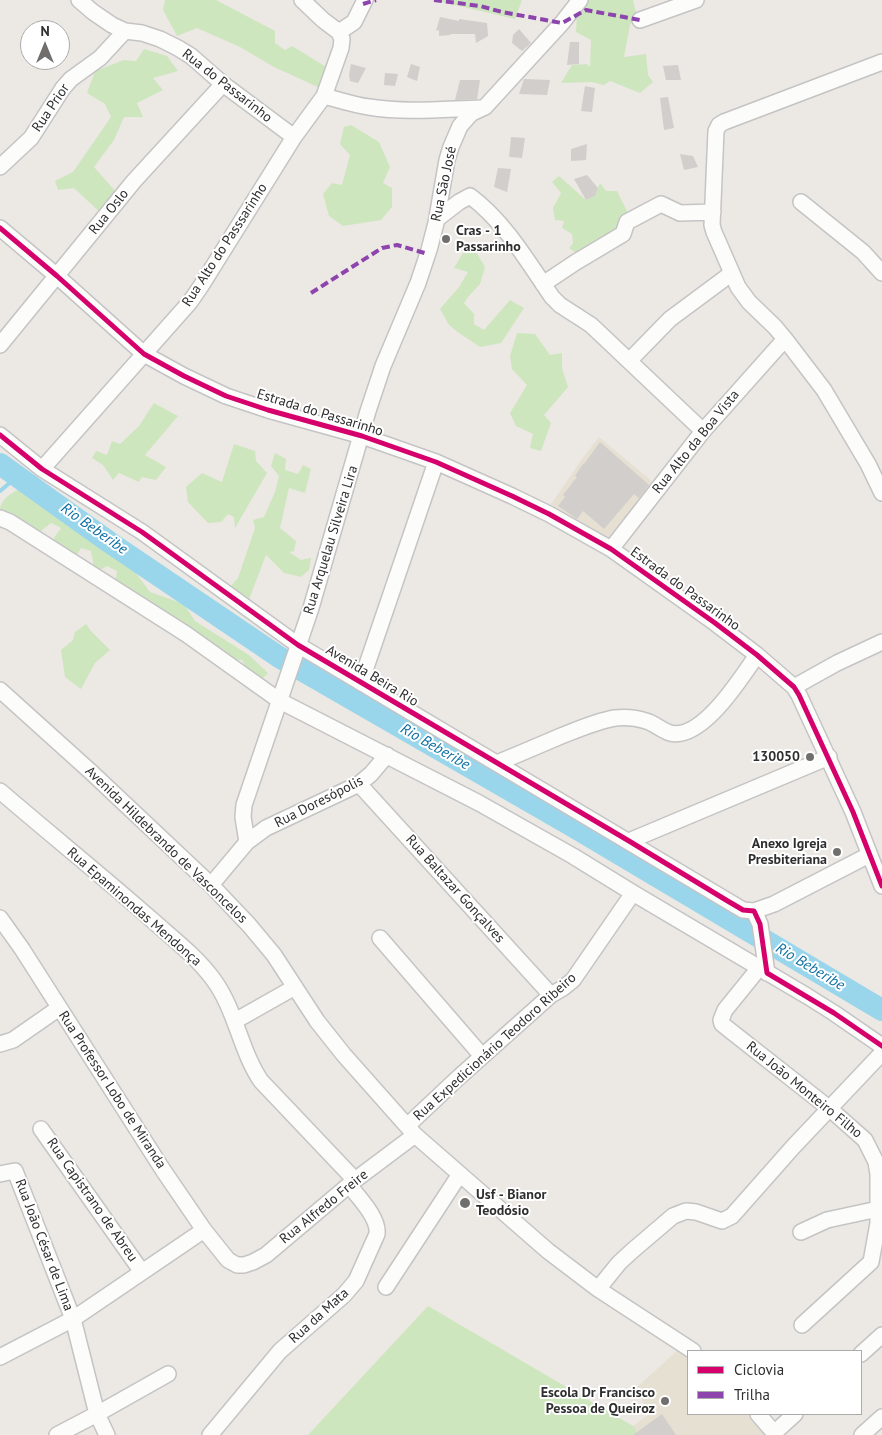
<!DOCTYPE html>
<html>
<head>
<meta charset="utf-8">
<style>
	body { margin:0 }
	#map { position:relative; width:882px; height:1435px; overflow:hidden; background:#ece8e4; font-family:"PT Sans",sans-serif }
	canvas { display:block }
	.legend { position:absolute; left:687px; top:1350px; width:175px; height:65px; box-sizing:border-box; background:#fff; border:1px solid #ababab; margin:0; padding:6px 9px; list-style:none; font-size:15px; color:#2e2e2e }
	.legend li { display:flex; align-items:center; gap:10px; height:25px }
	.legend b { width:25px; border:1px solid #ababab }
	.north { position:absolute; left:20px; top:20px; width:50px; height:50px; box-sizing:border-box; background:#fff; border:1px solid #ababab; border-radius:50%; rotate:0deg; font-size:14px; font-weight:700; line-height:20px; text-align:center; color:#2e2e2e }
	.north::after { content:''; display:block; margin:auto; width:18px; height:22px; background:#706f6e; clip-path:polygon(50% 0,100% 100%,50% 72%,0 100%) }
</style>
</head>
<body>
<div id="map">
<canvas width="882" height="1435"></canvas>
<ul class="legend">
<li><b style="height:6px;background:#d6006c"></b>Ciclovia</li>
<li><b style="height:6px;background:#8e44ad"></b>Trilha</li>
</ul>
<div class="north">N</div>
</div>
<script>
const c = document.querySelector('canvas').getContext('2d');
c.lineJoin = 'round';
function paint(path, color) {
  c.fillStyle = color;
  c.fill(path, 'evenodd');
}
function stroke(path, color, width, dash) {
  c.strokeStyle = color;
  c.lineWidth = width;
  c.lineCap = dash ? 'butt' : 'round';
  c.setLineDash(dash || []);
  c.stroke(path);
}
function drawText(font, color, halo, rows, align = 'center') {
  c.font = font + ' "PT Sans",sans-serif';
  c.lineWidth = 4;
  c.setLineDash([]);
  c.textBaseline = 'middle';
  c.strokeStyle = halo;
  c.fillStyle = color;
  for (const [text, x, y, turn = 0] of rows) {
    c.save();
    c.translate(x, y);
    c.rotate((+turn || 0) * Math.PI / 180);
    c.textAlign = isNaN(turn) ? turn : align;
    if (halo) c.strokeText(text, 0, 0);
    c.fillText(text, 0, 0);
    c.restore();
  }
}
const education = new Path2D(`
	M599 437 654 483 608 538 580 524 551 504 582 459Z
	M680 1348 688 1354V1414H751L768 1435H638L633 1426 649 1414 636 1388Z`);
const green = new Path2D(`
	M165 0H216L275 31V43L285 50 292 46 328 68 322 89 274 67 240 47 197 28 177 36 163 10Z
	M434 0H522L515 19Z
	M578 0H633L636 13 630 25 624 57 646 54 648 75 653 82 640 93 610 81 604 85 591 82 561 83 572 65 587 64 590 67 591 40 576 32Z
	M144 49 167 56 178 71 153 78 163 90 137 103 143 117H124L114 140 94 167 117 193 105 217 74 188 58 190 55 181 73 172 111 117 105 104 87 93 95 71 124 60 136 61Z
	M351 125 379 142 390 167 383 183 392 188V207L381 220 343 226 329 216 323 194 332 183 342 185 350 155 340 144 344 127Z
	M559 176 586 200 595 196 600 183 606 191H617L629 215 619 231 576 253 569 248 573 243 572 234 562 228 564 221 555 220 553 208 561 193 552 182Z
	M472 245 485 267 480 284 468 297 464 303 474 314V324L484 330 510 300 524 308 501 343 480 347 459 333 449 325 440 309 459 287 468 272 454 268 464 251Z
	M517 333 535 334 550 355 562 353V368L568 387 544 415 551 423 541 451 530 448 533 434 516 426 510 413 527 385 512 369 510 356Z
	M154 403 178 416 145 455 166 467 156 480 142 477 139 482 119 473 113 480 103 465 92 458 96 451 107 455 112 441 120 444 139 426Z
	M234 444 255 451 256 461 267 473 235 528 234 517 228 514 221 522 208 523 188 502 186 487 202 473 222 482Z
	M275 453 286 459 285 470 298 474 303 465 311 469 305 493 289 488 280 528 296 541 294 551 289 552 301 560 311 558 309 570 301 577 284 573 266 555 248 602 230 587 238 578 255 528 253 520 264 517 275 492 279 476 271 466Z
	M23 487 73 526 133 569 150 592 184 604 195 621 249 655 268 673 263 678 249 672 242 660 228 659 115 585 117 571 107 566 95 573 91 551 81 548 73 562 51 542 61 528 51 523 36 535 0 511C0 498 14 492 23 487Z
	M86 624 91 631 110 650 95 663 81 689 65 677 61 650 73 640 75 632Z
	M428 1306 633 1426 639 1435H308Z`);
const stream = new Path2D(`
	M0 491 18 476`);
const river = new Path2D(`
	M0 464 109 542 279 657 574 827 882 1010`);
const building = new Path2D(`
	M440 17 459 21V19L487 23 488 36 476 43 475 34H451L450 35 439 36V30L436 31Z
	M519 29 531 43 522 51 512 43 513 35Z
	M570 42H579V64L567 65Z
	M351 64 366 68 358 83 350 81 349 75Z
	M411 64 420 67 417 81 407 77Z
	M678 65 681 80H666L663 66Z
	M385 73 398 74 395 86 384 85Z
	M524 79 550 80 547 95 519 94Z
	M460 80H480L477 99 455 100Z
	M585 86 595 88 592 112 581 111Z
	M668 97 674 128 664 130 660 98Z
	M511 137 525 138 522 158 509 157Z
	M587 144 586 160 571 161V149Z
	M680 154 693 156 698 167 684 170Z
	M498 168 511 169 507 192 494 187Z
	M587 175 598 188 595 196 586 200 574 179Z
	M600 442 649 485 639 498 634 494 604 529 583 511 577 519 558 506 565 497 563 495 577 477 575 476 583 464H584Z
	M662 1414 676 1435H633Z`);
const minor = new Path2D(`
	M79 0 93 12 112 25 125 31 142 33 160 39 178 48 191 56 223 84 294 137
	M640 20 696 0
	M339 32 354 22 365 0
	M882 62 724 122 719 125 716 131 712 225 714 232 738 287 749 302 775 327 785 339 824 390 868 464 882 493
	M324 96C339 100 354 105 369 107 406 113 444 109 481 108
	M0 167 31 138 63 88 71 79 100 58 125 31
	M801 202 863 252 882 273
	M437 219 459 202 470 196C505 222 528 262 552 297L560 305 591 325 703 431
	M0 228 57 276 144 354 184 376 226 396 268 410 362 436 436 462 512 496 549 514 611 549 715 623 757 655 794 687 799 695 853 812 882 886
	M543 284 576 262 623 234 627 222 661 204 680 213 713 212
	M0 345 134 181 223 84
	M629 361 670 319 732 273
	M0 435 42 469 142 532 298 645 743 910 754 911 774 904 869 855
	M42 469 190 302 201 286 294 137 324 96 341 48 342 39 339 32 323 20 302 0
	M0 518 10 522 186 634 280 701 479 803 573 856 633 893 807 996 834 1013 882 1046
	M611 549 703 431 785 339
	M361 682 436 462
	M794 687 837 663 882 642
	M0 690 91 772 211 885 249 925 274 955 317 1021 344 1055 415 1135 548 1251 598 1289 693 1351
	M497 763C519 754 540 745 561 736 579 729 597 721 615 718 625 717 637 718 646 721 654 723 661 730 670 733 702 741 741 678 757 655
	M359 784 551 995
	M0 791C50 834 101 875 151 919 172 938 196 956 213 979 236 1010 240 1050 261 1081L355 1180
	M629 841 829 757
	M247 842 243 817 244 805 311 608 368 411 383 366 418 283 429 250 436 223 447 160 451 147 460 126 468 117 472 113 485 107 562 23 580 0
	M211 885 247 842 266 828 359 784 371 774 387 755
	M754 911 760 924 767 973
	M0 918 22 949 163 1170 204 1230 228 1260 237 1265H244L253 1262 266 1255 355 1180 415 1135
	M380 938 482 1056
	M759 968 725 1010 721 1020 722 1024 732 1032 830 1109 865 1140 876 1162 878 1174V1223L871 1262
	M235 1021 295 987
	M0 1044 13 1040 59 1008
	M407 1126 459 1077 551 995 563 988 573 980 633 893
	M41 1129 142 1272
	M0 1174 15 1171 73 1319 97 1414 107 1435
	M801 1232 827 1220 878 1209
	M386 1287 460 1174
	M598 1289 619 1263 632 1251 673 1216 686 1211 696 1212 722 1221 732 1216 793 1147 882 1053
	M802 1325 871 1262
	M861 1354 882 1335
	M0 1357 73 1319 204 1230
	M758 1414 776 1435
	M774 1433 795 1414
	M57 1435 97 1414 168 1374
	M210 1435 280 1351 344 1295 356 1281 377 1234C379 1218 359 1198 349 1185
	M862 1435 882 1417`);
const quiet = new Path2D(`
	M434 0 480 6 502 12 562 23 586 10 640 20
	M363 4 376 0
	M311 293 382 248 397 245 428 254`);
const cycleway = new Path2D(`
	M0 228 57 276 144 354 184 376 226 396 268 410 362 436 436 462 512 496 549 514 611 549 715 623 757 655 794 687 799 695 853 812 882 886
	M0 435 42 469 142 532 298 645 629 841 726 900 743 910 754 911 760 924 767 973 834 1013 882 1046`);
const markers = [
	[446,239,5,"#706f6e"],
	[810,757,5,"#706f6e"],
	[837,852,5,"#706f6e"],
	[465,1203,6,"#706f6e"],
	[665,1401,5,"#706f6e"]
];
const streetNames = [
	["Rua do Passarinho",227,86,38],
	["Rua Prior",51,108,-56],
	["Rua São José",444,184,-78],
	["Rua Oslo",109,212,-51],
	["Rua Alto do Passsarinho",225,245,-57],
	["Estrada do Passarinho",320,413,17],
	["Rua Alto da Boa Vista",696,442,-51],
	["Rua Arquelau Silveira Lira",331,540,-73],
	["Estrada do Passarinho",685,589,36],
	["Avenida Beira Rio",372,676,31],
	["Rua Doresópolis",319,802,-27],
	["Avenida Hildebrando de Vasconcelos",166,845,44],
	["Rua Baltazar Gonçalves",455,889,48],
	["Rua Epaminondas Mendonça",134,907,41],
	["Rua Expedicionário Teodoro Ribeiro",495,1047,-42],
	["Rua Professor Lobo de Miranda",112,1090,57],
	["Rua João Monteiro Filho",804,1090,39],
	["Rua Capistrano de Abreu",92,1200,55],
	["Rua Alfredo Freire",324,1207,-39],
	["Rua João César de Lima",44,1245,69],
	["Rua da Mata",319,1316,-42]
];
const poiNames = [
	["Cras - 1",456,231,"left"],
	["Passarinho",456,247,"left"],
	["130050",800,757],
	["Anexo Igreja",827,844],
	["Presbiteriana",827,860],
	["Usf - Bianor",476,1195,"left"],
	["Teodósio",476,1211,"left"],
	["Escola Dr Francisco",655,1393],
	["Pessoa de Queiroz",655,1409]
];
const waterNames = [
	["Rio Beberibe",94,529,35],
	["Rio Beberibe",435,747,30],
	["Rio Beberibe",810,967,31]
];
paint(education, '#e6e0d3');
paint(green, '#cee6be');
stroke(stream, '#99d6ec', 4);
stroke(river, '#99d6ec', 22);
paint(building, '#d1cecb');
stroke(minor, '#c5c4c5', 18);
stroke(minor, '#fcfcfb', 15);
stroke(quiet, '#8e44ad', 4, [8, 4]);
stroke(cycleway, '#d6006c', 5);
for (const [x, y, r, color] of markers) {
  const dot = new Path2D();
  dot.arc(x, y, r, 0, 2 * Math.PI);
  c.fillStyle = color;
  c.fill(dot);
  stroke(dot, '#fff', 2);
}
drawText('14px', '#2e2e2e', '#fff', streetNames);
drawText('bold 14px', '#2e2e2e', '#fff', poiNames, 'right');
drawText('italic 15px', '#0d6fa3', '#fff', waterNames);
</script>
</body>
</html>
